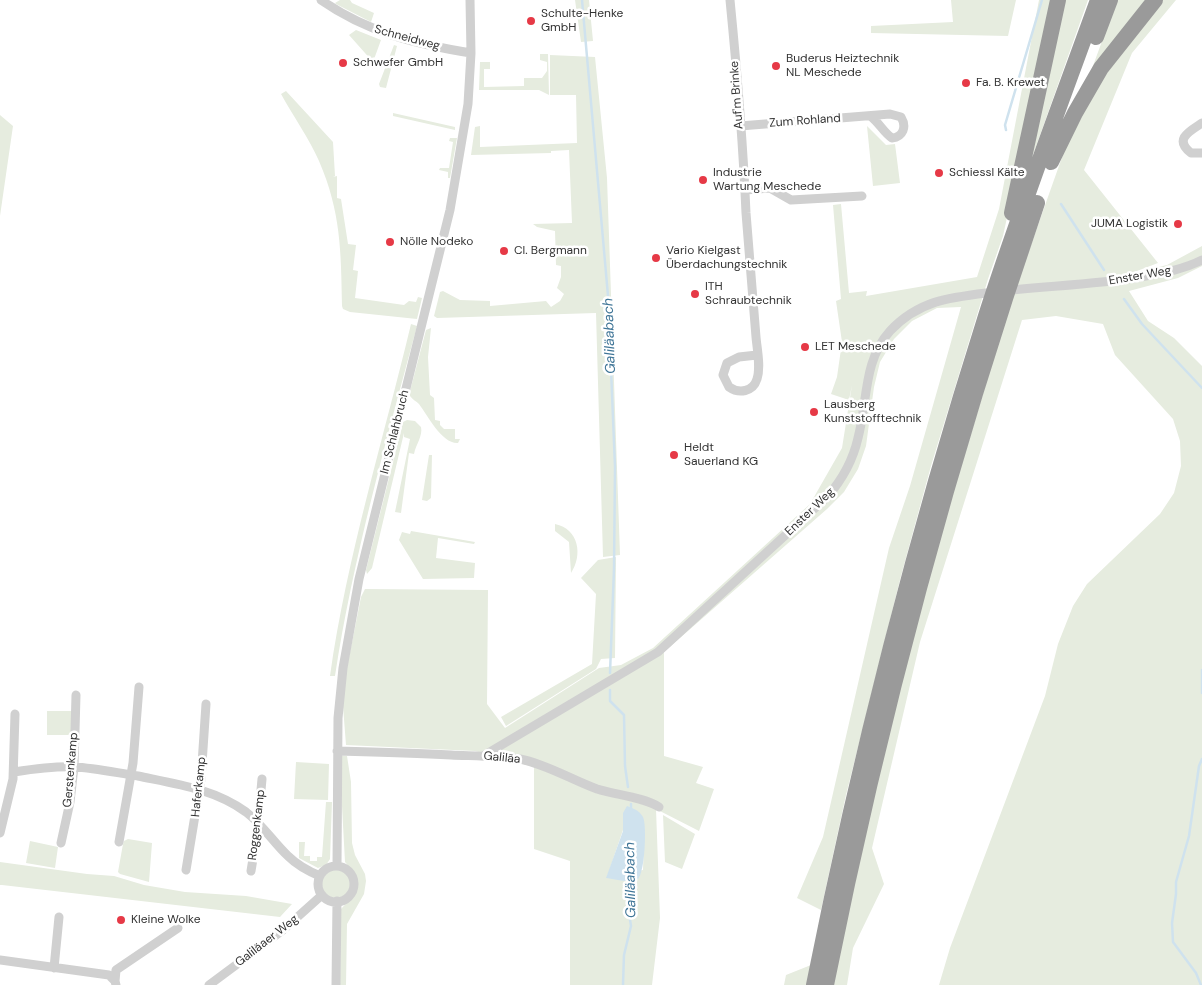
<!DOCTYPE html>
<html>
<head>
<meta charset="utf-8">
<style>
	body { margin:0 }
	canvas { display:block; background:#fff }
</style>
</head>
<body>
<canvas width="1202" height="985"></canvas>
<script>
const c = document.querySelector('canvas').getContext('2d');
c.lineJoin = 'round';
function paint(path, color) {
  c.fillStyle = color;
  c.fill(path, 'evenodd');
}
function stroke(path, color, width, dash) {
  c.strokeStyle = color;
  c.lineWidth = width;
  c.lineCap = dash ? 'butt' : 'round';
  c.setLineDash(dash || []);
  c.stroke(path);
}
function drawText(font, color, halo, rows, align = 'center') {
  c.font = font + ' "DM Sans",sans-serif';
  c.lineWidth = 5;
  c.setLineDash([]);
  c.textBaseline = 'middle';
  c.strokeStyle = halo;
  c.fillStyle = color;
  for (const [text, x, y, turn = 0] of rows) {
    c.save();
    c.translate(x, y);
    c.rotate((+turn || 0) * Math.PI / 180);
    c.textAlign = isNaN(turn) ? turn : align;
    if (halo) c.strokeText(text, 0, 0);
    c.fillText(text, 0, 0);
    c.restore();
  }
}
const green = new Path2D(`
	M340 0H350L352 3 374 13 371 22 336 4 335 3Z
	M575 0H589L593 41 581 42Z
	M951 0H1016L1008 36 871 33V26L953 22Z
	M1039 0H1054L1003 236 988 279 931 466 901 576 846 795 821 910 797 898 823 837 889 548 910 486 961 307 937 308 912 321 894 339 880 362 874 387 866 446 858 469 844 492 827 509 664 652V756L703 767 696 783 714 789 699 831 656 809 660 918 652 985H570V861L534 849V767L475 751 346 745 342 693 361 597 365 589 488 590 487 704 505 728 599 668 621 665 653 648 810 504 842 448 852 385 849 400 831 394 837 377 842 342 836 301 841 299 833 205 841 204 849 293 867 291 866 296 977 277 999 209ZM623 813 644 839 643 870 607 877 623 830Z
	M1061 0H1088L1028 169Z
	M1117 0H1150L1086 85Z
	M1162 0H1176L1132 53 1084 170 1158 263 1129 274 1167 265 1202 246V266L1178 278 1129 291 1148 321 1174 338 1202 366V985H939L950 948 1045 696 1058 644 1073 606 1087 584 1160 514 1174 493 1181 466 1180 441 1173 419 1115 355 1103 324 1056 316 1022 320 920 642 872 848 884 884 853 948 847 985H832L909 640 1009 307 1066 146 1096 87Z
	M356 30 381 40 373 62 349 35Z
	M394 45 397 46 386 88 380 87 379 84Z
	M540 54H548L549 95 539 90H479L480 62H490V69H484V87L524 86V78H542L547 71V62L540 60Z
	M550 55 595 57 607 178 620 555 603 557 596 313 437 318 434 316 440 292 443 291 460 300 490 301V306L546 301 551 307 560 301 564 294 557 288 561 277V266L556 265 555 231 537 227 533 224 572 223 569 150 551 151V153L471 155 475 127 480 126V147L577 143 576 95H550Z
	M286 91 333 142 335 176 333 177 337 176V198L341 199 348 244 356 245 353 270 358 271 355 298 404 305 409 301 416 302 418 297 422 298 417 319 350 312 343 309 342 306C341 251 341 212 319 161 309 138 293 116 281 94Z
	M393 113 455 127V130L393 116Z
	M0 115 13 126 0 216Z
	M867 126 886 145 895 144 900 183 873 186Z
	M450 138H457L450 178H448V172L439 170 440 168H449L453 142 449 141Z
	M411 324 417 326C386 442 353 558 335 676H330C347 556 383 441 411 324Z
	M431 328 428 357 430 395 434 398 435 420 440 421V425L444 429H455V439H460L458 443C442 444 428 416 419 404 416 401 413 400 410 396V391L426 330Z
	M407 420 415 421 421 427C423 436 416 444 414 454L409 453 401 513 395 512 410 439 404 437V433L372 568 367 574 366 570 403 422Z
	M429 455H432L431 498 427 501 422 500Z
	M555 524C579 529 583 555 571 573L569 542 555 531Z
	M411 531 475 542 474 544 438 538 436 558 475 563 474 578 423 579 399 540 402 532 410 534Z
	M616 557 615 658 601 659 596 669 506 726 501 717 592 664 596 594 581 578 598 560Z
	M47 711H74L73 735H47Z
	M342 756H347L351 782 352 843 355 855 365 874 366 881 364 894 347 924 346 985H340L341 909 353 896 358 883 355 874 345 862 342 806Z
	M296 762 329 764 328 800 294 799Z
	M326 802H332L330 859 326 865 318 868 299 858V842H305L304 856H310V861H317V857H322Z
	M663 815 695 834 682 869 665 862Z
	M128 839 152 843 149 882 120 874 118 872 123 844 124 841Z
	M30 841 58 847 55 868 26 863Z
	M0 862 87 874 114 876 144 885 185 892 246 896 292 904 280 917 2 885H0Z
	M322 884a14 14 0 1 1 28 0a14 14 0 1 1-28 0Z
	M811 965 807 985H784L786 975Z`);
const water = new Path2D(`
	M627 806C634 809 639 810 643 817 647 825 645 872 638 879 631 884 614 879 606 878L623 831V813Z`);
const stream = new Path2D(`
	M582 0 608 296 615 467 614 569 610 673
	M1006 130 1005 125 1042 0
	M1061 204 1104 270
	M1124 299 1142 324 1202 388
	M1202 670V693
	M610 690V701L624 715 625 766 628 787
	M631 804V810
	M623 985 624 955 631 926 628 907 629 878
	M1201 985 1196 973 1173 942 1172 923 1176 894V882L1189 836 1199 766 1202 759`);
const minor = new Path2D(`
	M321 0C367 32 415 44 471 53
	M730 0C737 71 743 142 746 213 749 254 753 296 756 337 757 349 761 367 757 379 753 392 739 394 729 387L723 375 727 363 739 357 757 355
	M1202 123C1190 131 1173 139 1191 153H1202
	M740 126 890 114 901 117C907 127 903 137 892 138 883 132 879 122 870 116
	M745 190 770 188 791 200 862 196
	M337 751C375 752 413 753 451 755 474 756 497 756 520 759 546 764 572 780 597 789 616 795 643 797 659 807
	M483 756 658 652 827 497C842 480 853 460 858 438 868 400 863 361 890 331 920 299 953 297 994 292 1043 286 1092 285 1140 277 1162 273 1182 270 1202 260
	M14 772C34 769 54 766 74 767 96 768 117 773 138 776 177 784 214 789 246 812 263 825 273 842 288 856 297 865 308 871 320 876
	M0 833 13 779 15 714
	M119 842 133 763 139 687
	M61 843 70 802 74 767 76 695
	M337 866 338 718 343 668 359 579 450 210 468 104 471 53 470 0
	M318 884a18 18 0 1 1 36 0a18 18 0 1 1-36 0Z
	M186 870 201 779 206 704
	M251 871 257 834 262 779
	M0 960 109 975 115 981 116 985
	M54 968 59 917
	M115 981 116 970 178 928
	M209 985 283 930 322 895
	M336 985 337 901`);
const motorway = new Path2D(`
	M1096 37 1110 0
	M1051 162 1075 113 1101 68 1155 0
	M1012 213 1058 0
	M814 985C859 759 916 536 986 316 1020 210 1060 105 1098 0
	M826 985C879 720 949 459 1037 203`);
const markers = [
	[531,21,5,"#e63946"],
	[343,63,5,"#e63946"],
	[776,66,5,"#e63946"],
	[966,83,5,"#e63946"],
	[939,173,5,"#e63946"],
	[703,180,5,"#e63946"],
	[1178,224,5,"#e63946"],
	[390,242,5,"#e63946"],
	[504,251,5,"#e63946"],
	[656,258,5,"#e63946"],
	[695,294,5,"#e63946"],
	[805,347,5,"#e63946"],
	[814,412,5,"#e63946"],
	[674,455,5,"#e63946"],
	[121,920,5,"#e63946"]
];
const poiNames = [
	["Schulte-Henke",541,14],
	["GmbH",541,28],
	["Buderus Heiztechnik",786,59],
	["NL Meschede",786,73],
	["Schwefer GmbH",353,63],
	["Fa. B. Krewet",976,83],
	["Industrie",713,173],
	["Wartung Meschede",713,187],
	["Schiessl Kälte",949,173],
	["JUMA Logistik",1168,224,"right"],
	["Nölle Nodeko",400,242],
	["Cl. Bergmann",514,251],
	["Vario Kielgast",666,251],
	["Überdachungstechnik",666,265],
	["ITH",705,287],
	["Schraubtechnik",705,301],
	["LET Meschede",815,347],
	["Lausberg",824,405],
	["Kunststofftechnik",824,419],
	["Heldt",684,448],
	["Sauerland KG",684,462],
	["Kleine Wolke",131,920]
];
const streetNames = [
	["Schneidweg",407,38,15],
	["Auf'm Brinke",737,95,-94],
	["Zum Rohland",805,121,-4],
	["Enster Weg",1140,276,-10],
	["Im Schlahbruch",395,432,-76],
	["Enster Weg",810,512,-44],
	["Galiläa",502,758,6],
	["Gerstenkamp",71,770,-85],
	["Haferkamp",199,787,-84],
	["Roggenkamp",257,825,-83],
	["Galiläaer Weg",267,941,-38]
];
const waterNames = [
	["Galiläabach",610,336,-92],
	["Galiläabach",631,880,-91]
];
paint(green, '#e6ecdf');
paint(water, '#cfe2ee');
stroke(stream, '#cfe2ee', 2.5);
stroke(minor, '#d0d0d0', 9);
stroke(motorway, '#9a9a9a', 16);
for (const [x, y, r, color] of markers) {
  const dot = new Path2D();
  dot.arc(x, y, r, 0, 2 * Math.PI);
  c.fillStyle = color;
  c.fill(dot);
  stroke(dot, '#fff', 2);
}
drawText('12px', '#333', '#fff', poiNames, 'left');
drawText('12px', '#333', '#fff', streetNames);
drawText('italic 14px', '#3f7597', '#fff', waterNames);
</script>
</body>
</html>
